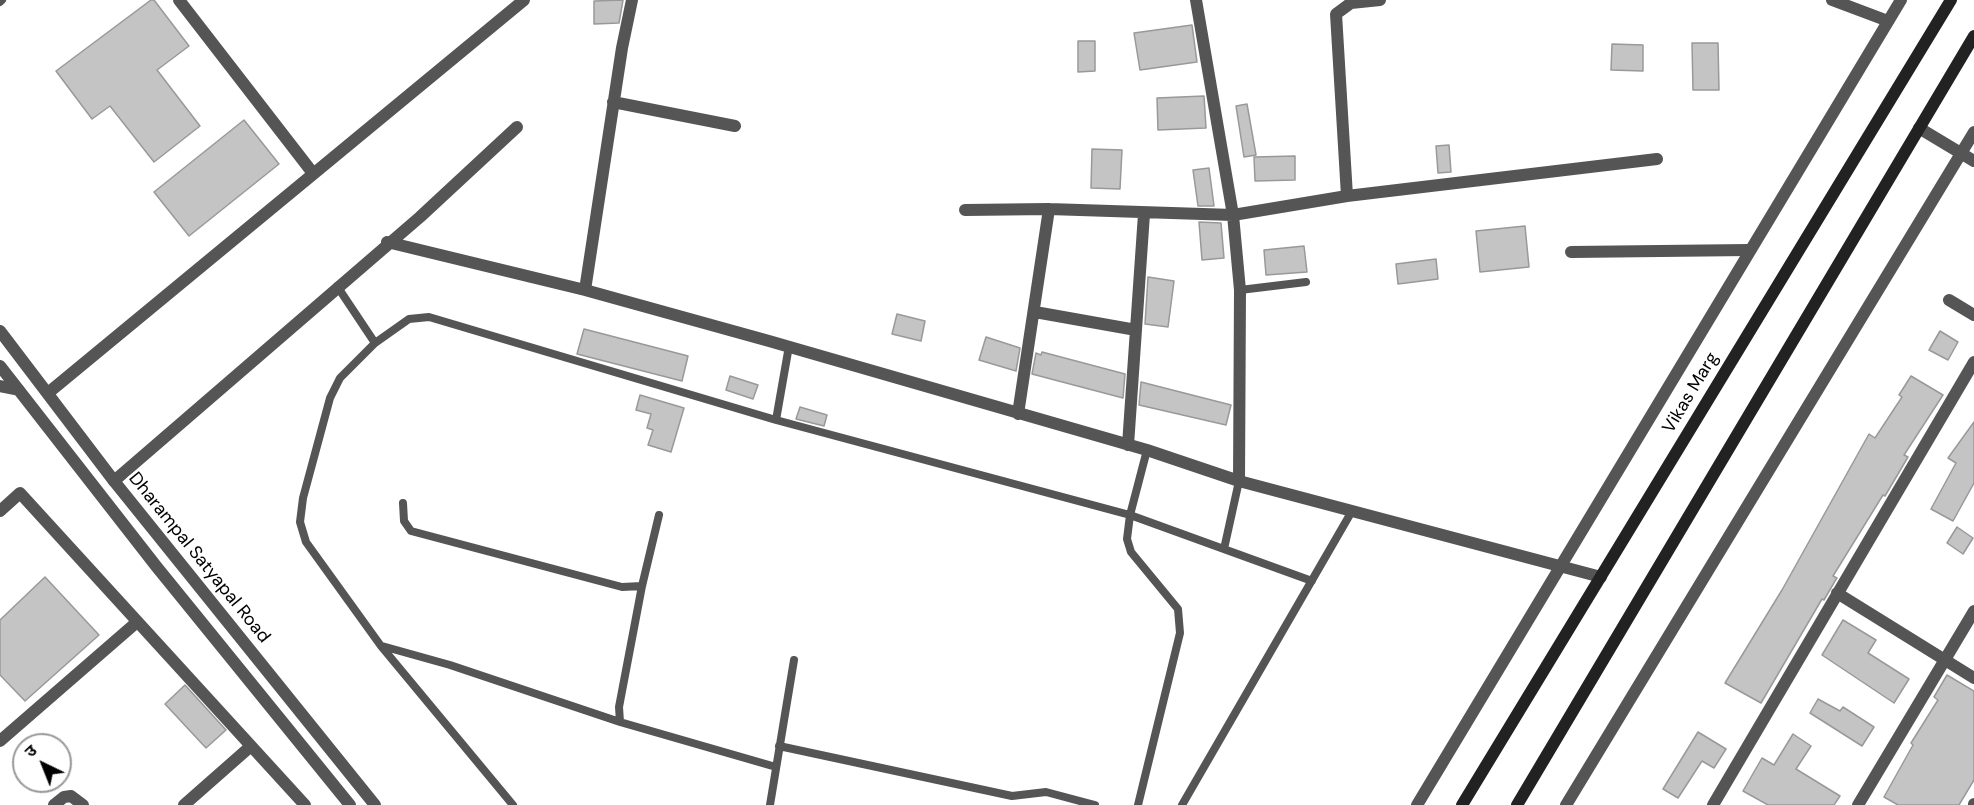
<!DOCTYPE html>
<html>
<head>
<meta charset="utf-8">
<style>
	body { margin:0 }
	#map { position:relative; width:1974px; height:805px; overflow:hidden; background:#fff; font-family:"DM Sans","Noto Sans Devanagari",sans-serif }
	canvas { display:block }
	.north { position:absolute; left:12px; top:733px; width:60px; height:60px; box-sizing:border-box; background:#fff; border:2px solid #999; border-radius:50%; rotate:317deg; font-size:16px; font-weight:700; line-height:24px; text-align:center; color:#000 }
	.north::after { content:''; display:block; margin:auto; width:21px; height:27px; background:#000; clip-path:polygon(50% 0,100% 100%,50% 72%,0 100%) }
</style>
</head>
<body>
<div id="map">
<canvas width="1974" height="805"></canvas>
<div class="north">उ</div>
</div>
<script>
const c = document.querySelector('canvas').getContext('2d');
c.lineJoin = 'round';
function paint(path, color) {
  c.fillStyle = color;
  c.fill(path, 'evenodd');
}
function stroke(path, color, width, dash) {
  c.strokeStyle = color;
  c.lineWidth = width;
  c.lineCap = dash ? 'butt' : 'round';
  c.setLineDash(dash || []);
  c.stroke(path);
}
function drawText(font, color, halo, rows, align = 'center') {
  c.font = font + ' "DM Sans",sans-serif';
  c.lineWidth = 5;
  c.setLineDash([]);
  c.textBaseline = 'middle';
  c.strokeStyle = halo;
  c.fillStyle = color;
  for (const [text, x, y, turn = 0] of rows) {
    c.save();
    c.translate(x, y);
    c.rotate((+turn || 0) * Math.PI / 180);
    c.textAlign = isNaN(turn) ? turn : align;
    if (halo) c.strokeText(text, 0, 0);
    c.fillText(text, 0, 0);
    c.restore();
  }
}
const building = new Path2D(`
	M151 0H154L189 46 157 70 200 126 154 162 110 106 92 119 56 71Z
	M623 0 619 23 594 24V1Z
	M1192 25 1197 62 1140 70 1134 33Z
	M1078 41H1095V71L1078 72Z
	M1692 43H1718L1719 90H1693Z
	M1612 44 1643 45V71L1611 70Z
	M1204 96 1206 128 1158 130 1157 98Z
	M1247 104 1256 155 1244 157 1236 106Z
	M244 120 279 164 189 236 154 192Z
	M1449 145 1451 172 1438 173 1436 146Z
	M1092 149 1122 150 1120 189 1091 188Z
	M1295 156V180L1255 181 1254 157Z
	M1209 168 1214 206H1198L1193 170Z
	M1199 222 1221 223 1224 258 1202 260Z
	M1525 226 1529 267 1480 272 1476 231Z
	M1304 246 1307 272 1266 275 1264 250Z
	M1436 259 1438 279 1398 284 1396 264Z
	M1148 277 1174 281 1168 327 1145 324Z
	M897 314 925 321 921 341 892 334Z
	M584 329 688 356 682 381 577 354Z
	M1940 331 1958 342 1948 360 1929 350Z
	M986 337 1020 348 1016 371 979 360Z
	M1042 352 1125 374 1123 398 1032 374 1036 353 1041 355Z
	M730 376 758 385 753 399 726 390Z
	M1911 376 1943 395 1904 455 1908 457 1885 496 1883 495 1833 576 1837 578 1835 581 1824 600 1822 599 1761 703 1725 683 1782 590 1869 434 1875 438 1902 397 1899 395Z
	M1141 382 1231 405 1226 425 1139 405Z
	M640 395 684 408 671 452 648 445 653 430 647 428 651 414 636 410Z
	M800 407 827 415 824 426 796 419Z
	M1974 422V483L1953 521 1931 509 1956 463 1948 458Z
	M1957 527 1973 538 1963 554 1947 543Z
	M45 577 99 635 25 701 0 675V620Z
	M1843 620 1876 640 1868 653 1909 679 1894 703 1822 655Z
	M1947 675 1974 691V780L1959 805H1898L1884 797 1913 745 1911 743 1938 700 1934 697Z
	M185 685 226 730 206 748 165 704Z
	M1818 699 1840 711 1843 707 1874 727 1862 746 1810 713Z
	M1698 732 1726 749 1714 768 1702 761 1678 798 1663 789Z
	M1793 734 1811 746 1796 769 1840 796 1834 805H1768L1743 791 1762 758 1774 765Z`);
const service = new Path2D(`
	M0 2 2 0
	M337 286 375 343
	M1240 290 1306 282
	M776 420 1130 515 1312 581
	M403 503 404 521 411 531 622 587 642 586 619 707 620 722 776 767
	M1224 549 1239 481
	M642 586 659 515
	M382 646 450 665 620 722
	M779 746 1012 796 1046 792 1095 805
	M513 805 381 646 306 542 300 522 303 498 330 398 340 378 375 343 409 319 429 317 776 420 789 346
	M770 805 794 660
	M1138 805 1180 633 1178 609 1131 552 1127 539 1130 515 1147 450
	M1182 805 1352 511`);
const minor = new Path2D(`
	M179 0 312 172
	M1196 0 1233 215 1240 290 1239 481
	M1832 0 1888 21
	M613 102 735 126
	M1919 128 1974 161
	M1347 196 1336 14 1351 3 1380 0
	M965 210 1049 209 1233 215 1347 196 1657 159
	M387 242 585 290 769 341 1147 450 1239 481 1601 577
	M1571 252 1749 250
	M585 290 622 48 632 0
	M1949 300 1974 315
	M1035 312 1136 330
	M48 393 524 0
	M1018 414 1049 209
	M1128 445 1144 214
	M114 481 420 217 517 127
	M0 511 20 493 305 805
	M1837 593 1974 678
	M0 741 137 622
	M54 805 64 797 71 796 83 805
	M184 805 251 746
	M1713 805 1974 362
	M1858 805 1974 611
	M1974 805V804`);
const tertiary = new Path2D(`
	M0 331 114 481 375 805
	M0 366 156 566 350 805
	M0 386 19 390
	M1417 805 1901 0
	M1566 805 1974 132`);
const secondary = new Path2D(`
	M1462 805 1951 0
	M1517 805 1974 36`);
const streetNames = [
	["Vikas Marg",1691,393,-59],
	["Dharampal Satyapal Road",199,558,51]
];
paint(building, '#c4c4c4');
stroke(building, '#999', 1.5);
stroke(service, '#555', 8);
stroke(minor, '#555', 12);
stroke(tertiary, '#555', 12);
stroke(secondary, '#222', 12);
drawText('18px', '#000', '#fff', streetNames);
</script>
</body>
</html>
